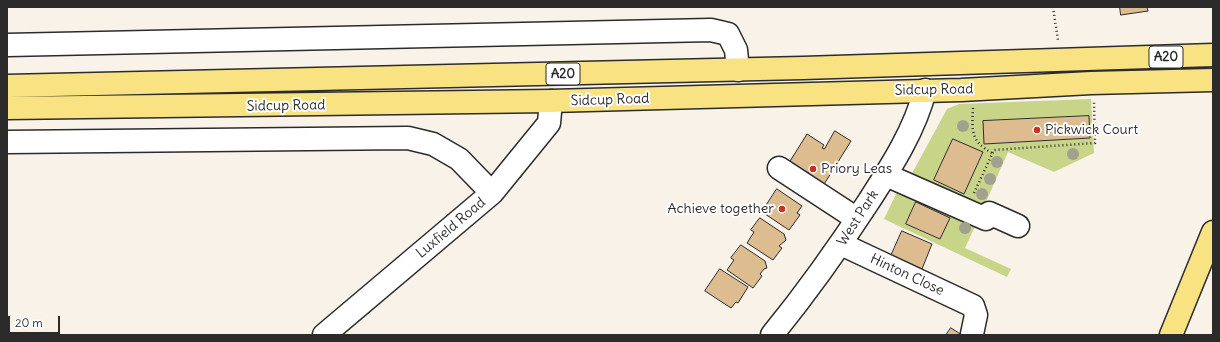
<!DOCTYPE html>
<html>
<head>
<meta charset="utf-8">
<style>
	body { margin:0 }
	#map { position:relative; width:1220px; height:342px; overflow:hidden; background:#f8f2e9; font-family:Delius,sans-serif }
	canvas { display:block }
	.frame { position:absolute; inset:0; border:8px solid #2b2b2b; pointer-events:none }
	.scale { position:absolute; left:8px; top:316px; width:52px; height:18px; box-sizing:border-box; border:2px solid #2b2b2b; border-top:0; padding-left:5px; font-size:12px; line-height:14px; white-space:nowrap; color:#2b2b2b; -webkit-text-stroke:3px #fff; paint-order:stroke }
</style>
</head>
<body>
<div id="map">
<canvas width="1220" height="342"></canvas>
<div class="frame"></div>
<div class="scale">20 m</div>
</div>
<script>
const c = document.querySelector('canvas').getContext('2d');
c.lineJoin = 'round';
function paint(path, color) {
  c.fillStyle = color;
  c.fill(path, 'evenodd');
}
function stroke(path, color, width, dash) {
  c.strokeStyle = color;
  c.lineWidth = width;
  c.lineCap = dash ? 'butt' : 'round';
  c.setLineDash(dash || []);
  c.stroke(path);
}
function drawText(font, color, halo, rows, align = 'center') {
  c.font = font + ' Delius,sans-serif';
  c.lineWidth = 4;
  c.setLineDash([]);
  c.textBaseline = 'middle';
  c.strokeStyle = halo;
  c.fillStyle = color;
  for (const [text, x, y, turn = 0] of rows) {
    c.save();
    c.translate(x, y);
    c.rotate((+turn || 0) * Math.PI / 180);
    c.textAlign = isNaN(turn) ? turn : align;
    if (halo) c.strokeText(text, 0, 0);
    c.fillText(text, 0, 0);
    c.restore();
  }
}
const green = new Path2D(`
	M1091 99 1094 153 1054 172 1008 152 982 211 910 177 947 109 959 104ZM1089 116 1090 138 984 144 983 121ZM953 139 983 153 964 194 934 180Z
	M898 190 976 224 965 248 1011 269 1007 277 884 219ZM916 202 950 218 940 239 906 224Z`);
const building = new Path2D(`
	M1120 7H1147L1148 11 1121 15Z
	M1089 116 1090 138 984 144 983 121Z
	M835 131 851 141 813 202 797 192 809 173 807 172 804 176 787 166 807 134 824 145 822 148 824 149Z
	M953 139 983 152 964 194 934 180Z
	M777 189 802 206 797 213 800 215 789 230 762 212Z
	M916 202 950 218 940 239 906 224Z
	M760 218 784 234 786 240 779 246 782 248 773 260 747 243 754 232 751 230Z
	M902 231 932 244 922 269 891 256Z
	M741 245 765 261 767 268 764 269 760 274 762 276 753 288 727 270 734 260 731 258Z
	M720 269 748 287 738 303 736 302 731 308 705 291Z
	M951 328 962 335H946Z`);
const path = new Path2D(`
	M1053 7 1058 40
	M973 108C972 130 970 141 992 153
	M974 193 994 150 1095 143 1094 102`);
const minor = new Path2D(`
	M7 45 711 30 728 34 736 50 738 70
	M7 142 408 138 433 144 459 159 492 193
	M779 168 857 219
	M886 175 986 219 989 213 1018 226
	M841 244 973 306 976 315 972 334
	M324 335 492 193 549 123 551 101
	M772 335C807 292 839 247 869 201 891 167 915 130 925 90`);
const major = new Path2D(`
	M1171 335 1213 232`);
const highway = new Path2D(`
	M7 86 803 68 1213 55
	M7 108 551 101 961 90 1091 83 1213 80`);
const trees = [
	[963,126],
	[1073,154],
	[997,162],
	[990,179],
	[982,194],
	[965,228]
];
const markers = [
	[1037,130,4,"#c8321e"],
	[813,169,4,"#c8321e"],
	[782,209,4,"#c8321e"]
];
const shields = [
	[1166,57,34],
	[563,74,34]
];
const shieldNames = [
	["A20",1166,57],
	["A20",563,74]
];
const streetNames = [
	["Sidcup Road",934,90,-1],
	["Sidcup Road",610,100,-2],
	["Sidcup Road",286,106,-1],
	["West Park",858,218,-57],
	["Luxfield Road",451,228,-40],
	["Hinton Close",907,275,25]
];
const poiNames = [
	["Pickwick Court",1045,130],
	["Priory Leas",821,169],
	["Achieve together",774,209,"right"]
];
paint(green, '#c8d589');
paint(building, '#ddbd90');
stroke(building, '#2b2b2b', 1);
stroke(minor, '#2b2b2b', 25);
stroke(major, '#2b2b2b', 25);
stroke(highway, '#2b2b2b', 25);
stroke(path, '#2b2b2b', 2.5, [1, 3]);
stroke(minor, '#fff', 22);
stroke(major, '#f8e281', 22);
stroke(highway, '#f8e281', 22);
c.fillStyle = '#a1a190';
for (const [x, y] of trees) {
  c.beginPath();
  c.arc(x, y, 6, 0, 2 * Math.PI);
  c.fill();
}
for (const [x, y, r, color] of markers) {
  const dot = new Path2D();
  dot.arc(x, y, r, 0, 2 * Math.PI);
  c.fillStyle = color;
  c.fill(dot);
  stroke(dot, '#fff', 1.5);
}
for (const [x, y, w] of shields) {
  const box = new Path2D();
  box.roundRect(x - w / 2, y - 11, w, 22, 3);
  c.fillStyle = '#fff';
  c.fill(box);
  stroke(box, '#2b2b2b', 1);
}
drawText('bold 13px', '#2b2b2b', null, shieldNames);
drawText('14px', '#2b2b2b', '#fff', streetNames);
drawText('14px', '#2b2b2b', '#fff', poiNames, 'left');
</script>
</body>
</html>
